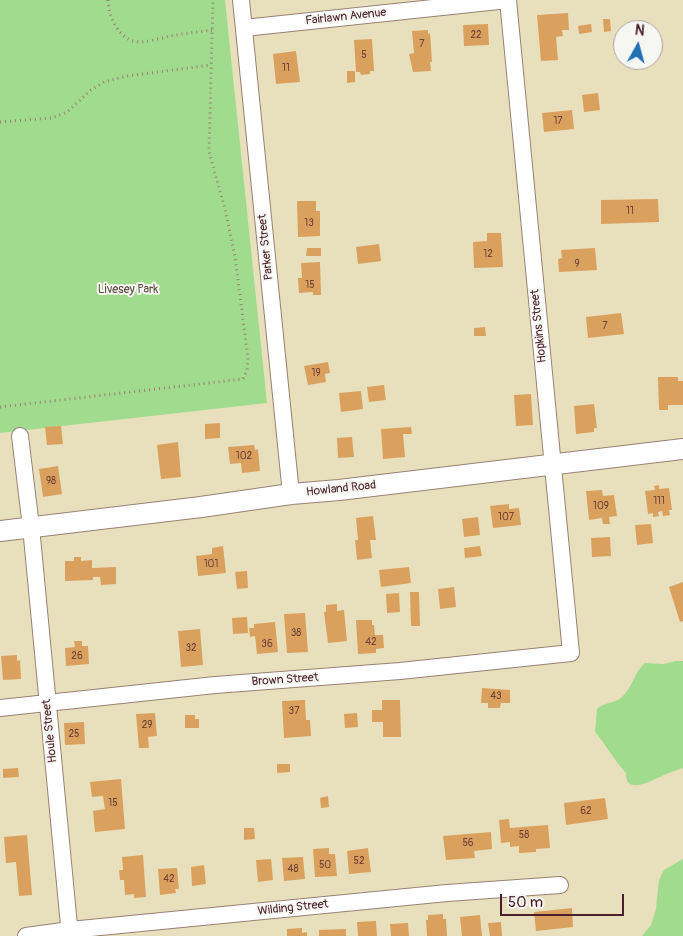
<!DOCTYPE html>
<html>
<head>
<meta charset="utf-8">
<style>
	body { margin:0 }
	#map { position:relative; width:683px; height:936px; overflow:hidden; background:#e8e0bc; font-family:Pangolin,sans-serif }
	canvas { display:block }
	.north { position:absolute; left:613px; top:20px; width:50px; height:50px; box-sizing:border-box; background:#f6f6f2; border:1px solid #b1a0a2; border-radius:50%; rotate:7deg; font-size:14px; font-weight:700; line-height:20px; text-align:center; color:#4a1f2b }
	.north::after { content:''; display:block; margin:auto; width:18px; height:22px; background:#1f6fb2; clip-path:polygon(50% 0,100% 100%,50% 72%,0 100%) }
	.scale { position:absolute; left:500px; top:894px; width:124px; height:22px; box-sizing:border-box; border:2px solid #4a1f2b; border-top:0; padding-left:6px; font-size:15px; line-height:18px; white-space:nowrap; color:#4a1f2b; -webkit-text-stroke:4px #f6f6f2; paint-order:stroke }
</style>
</head>
<body>
<div id="map">
<canvas width="683" height="936"></canvas>
<div class="north">N</div>
<div class="scale">50 m</div>
</div>
<script>
const c = document.querySelector('canvas').getContext('2d');
c.lineJoin = 'round';
function paint(path, color) {
  c.fillStyle = color;
  c.fill(path, 'evenodd');
}
function stroke(path, color, width, dash) {
  c.strokeStyle = color;
  c.lineWidth = width;
  c.lineCap = dash ? 'butt' : 'round';
  c.setLineDash(dash || []);
  c.stroke(path);
}
function drawText(font, color, halo, rows, align = 'center') {
  c.font = font + ' Pangolin,sans-serif';
  c.lineWidth = 4;
  c.setLineDash([]);
  c.textBaseline = 'middle';
  c.strokeStyle = halo;
  c.fillStyle = color;
  for (const [text, x, y, turn = 0] of rows) {
    c.save();
    c.translate(x, y);
    c.rotate((+turn || 0) * Math.PI / 180);
    c.textAlign = isNaN(turn) ? turn : align;
    if (halo) c.strokeText(text, 0, 0);
    c.fillText(text, 0, 0);
    c.restore();
  }
}
const green = new Path2D(`
	M0 0H225L267 403 0 433Z
	M676 661H683V768C677 770 670 772 664 775 654 779 625 797 626 773 614 760 606 745 595 732L597 709C604 702 614 704 622 697 633 687 634 672 645 663L663 664Z
	M683 859V936H642L651 925 656 909 659 880 664 870Z`);
const building = new Path2D(`
	M568 13 569 30H562L563 36 556 37 558 60 541 61 537 15Z
	M603 19H610L611 31 604 32Z
	M488 24 489 45 464 46 463 25Z
	M591 24 592 32 579 34 578 26Z
	M428 30V34L430 33 432 62H430L431 71 413 72 409 54 414 53 412 31Z
	M372 39 374 71H370V74L361 75 360 72H356L354 40Z
	M296 51 300 82 276 84 273 54Z
	M347 71H355V82L347 83Z
	M598 93 600 110 584 112 582 95Z
	M572 110 574 129 544 132 542 113Z
	M658 199 659 222 601 224V200Z
	M297 201H316V211H320V236L298 237Z
	M487 233H501L503 267 474 268 473 242 487 241Z
	M379 244 381 261 358 264 356 247Z
	M307 248H321V256H306Z
	M595 248 597 270 559 272 558 259 562 258 561 250Z
	M320 262 321 295H313V292L299 293 298 278H302L301 263Z
	M621 313 624 334 588 338 586 317Z
	M485 327 486 336H474V328Z
	M328 362 330 373 325 374 326 382 308 385 304 366Z
	M658 377H678V381H683V405H668V410H659Z
	M384 385 386 400 369 402 367 387Z
	M361 391 363 409 341 412 339 393Z
	M531 394 533 425 516 426 514 395Z
	M594 404 597 428H594V432L576 434 574 406Z
	M220 423V438L205 439V424Z
	M61 426 63 444 47 445 45 427Z
	M411 427 412 434H403L405 457 383 459 381 429Z
	M352 437 354 457 338 458 337 438Z
	M178 442 181 477 161 479 157 445Z
	M254 445 255 450 258 449 260 471 242 473 241 463 230 464 228 447Z
	M58 466 62 494 43 497 39 469Z
	M659 485V489L669 488 672 510H669L670 515 663 516 662 511 658 512 659 516 653 517V513L648 514 645 491 655 490 654 486Z
	M602 490 603 496 614 495 617 516 609 517 610 524H603L602 518 589 520 586 491Z
	M509 504V509L519 508 521 525 493 528 490 506Z
	M373 516 376 540H370L372 558 357 560 355 540H358L356 518Z
	M478 517 480 535 464 537 462 519Z
	M651 524 653 543 637 545 635 525Z
	M610 537 611 556 592 557 591 538Z
	M223 546 226 573 198 576 196 556 212 554V548Z
	M480 546 482 556 465 558 464 548Z
	M74 557H81V561L92 560V568L116 567V584L101 585 100 577H93V580L65 581V561H74Z
	M409 567 411 583 381 587 379 570Z
	M247 571 248 588 237 589 235 572Z
	M683 582V621L680 622 669 587Z
	M454 587 456 607 440 609 438 589Z
	M410 592H419L420 626H411Z
	M399 593 400 612 387 613 386 594Z
	M337 604V611L344 610 347 641 328 643 324 612H326V605Z
	M305 613 308 652 287 653 284 614Z
	M247 617 248 633 233 634 232 618Z
	M356 620H372V625H374L375 635H383L384 648 376 649V653L358 654Z
	M275 622 278 652 257 654 255 636 250 637 249 628H254V624Z
	M200 629 203 665 181 667 178 631Z
	M74 641H82V646H88L89 664 66 666 65 648 75 647Z
	M17 655V661L20 660 21 679 3 680 1 656Z
	M482 688 510 690V703H501L500 708H488V703H481Z
	M305 700 306 720H310L311 736 284 738 282 701Z
	M382 700H400L401 737H383V722H372V710H382Z
	M155 713 157 736 148 737 149 748H139L136 714Z
	M357 713 358 727 345 728 344 714Z
	M185 715H195V719H199V728H185Z
	M84 722 85 744 65 745 64 723Z
	M277 764H290V772L277 773Z
	M18 768 19 777 3 778V769Z
	M121 779 125 829 95 832 93 811 105 809 103 796 92 797 90 782Z
	M328 796 329 807 321 808 320 798Z
	M605 798 608 819 566 825 564 803Z
	M509 819 510 828 548 825 550 848 536 849V852L519 853V846L510 847V842L501 843 499 820Z
	M244 828H254L255 839 244 840Z
	M491 832 492 849 474 851 475 858 446 860 443 836Z
	M27 835 32 895 19 896 16 862 6 863 4 837Z
	M329 848V854H335L337 876 315 877 313 849Z
	M368 848 371 872 349 874 347 851Z
	M143 855 146 897 134 898V894L125 895 124 880H120L119 870H123L122 857Z
	M303 857 305 879 284 881 282 858Z
	M271 859 273 880 258 882 256 860Z
	M204 865 206 884 192 886 191 867Z
	M177 868 179 889H175L176 893 160 895 158 869Z
	M572 908 573 927 536 931 534 912Z
	M443 914V919H446L447 936H427L426 920H428V915Z
	M480 915 482 936H462L460 917Z
	M376 921 377 936H358L357 922Z
	M501 922 502 936H490L488 923Z
	M408 923 409 936H391L390 924Z
	M302 928V933L307 932V936H287V929Z
	M346 929V936H319V930Z`);
const path = new Path2D(`
	M108 0C108 14 117 36 133 41 145 44 159 38 171 36 185 33 199 32 213 30
	M0 122 51 118 67 112 91 90 104 82 127 76 211 65
	M0 407 243 379 247 370 248 358 235 257 225 209 209 152 213 0`);
const minor = new Path2D(`
	M241 0 291 494
	M244 28 508 0
	M20 436 31 527 70 936
	M0 708 215 685 400 671 571 653 508 0
	M26 936 70 930 447 893 560 885`);
const major = new Path2D(`
	M0 531 201 507 291 494 339 490 683 449`);
const numberNames = [
	["22",476,35],
	["7",422,44],
	["5",364,55],
	["11",286,68],
	["17",558,121],
	["11",630,211],
	["13",309,223],
	["12",488,254],
	["9",577,264],
	["15",310,285],
	["7",605,326],
	["19",316,373],
	["102",244,456],
	["98",51,481],
	["111",659,501],
	["109",601,506],
	["107",506,517],
	["101",211,564],
	["38",296,633],
	["42",371,642],
	["36",267,644],
	["32",191,648],
	["26",77,656],
	["43",496,696],
	["37",294,711],
	["29",147,725],
	["25",74,734],
	["15",113,803],
	["62",586,811],
	["58",524,835],
	["56",468,843],
	["52",359,861],
	["50",325,865],
	["48",293,869],
	["42",169,879]
];
const streetNames = [
	["Fairlawn Avenue",346,17,-6],
	["Parker Street",266,247,-96],
	["Hopkins Street",539,326,-96],
	["Howland Road",341,489,-6],
	["Brown Street",285,680,-4],
	["Houle Street",50,731,-96],
	["Wilding Street",293,908,-6]
];
const parkNames = [
	["Livesey Park",128,290]
];
paint(green, '#a1db8e');
paint(building, '#daa15e');
stroke(minor, '#998074', 18);
stroke(major, '#998074', 22);
stroke(path, '#998074', 3, [1, 4]);
stroke(minor, '#fff', 16);
stroke(major, '#fff', 20);
drawText('10px', '#6e4038', null, numberNames);
drawText('12px', '#4a1f2b', '#f6f6f2', streetNames);
drawText('12px', '#604e44', '#f6f6f2', parkNames);
</script>
</body>
</html>
